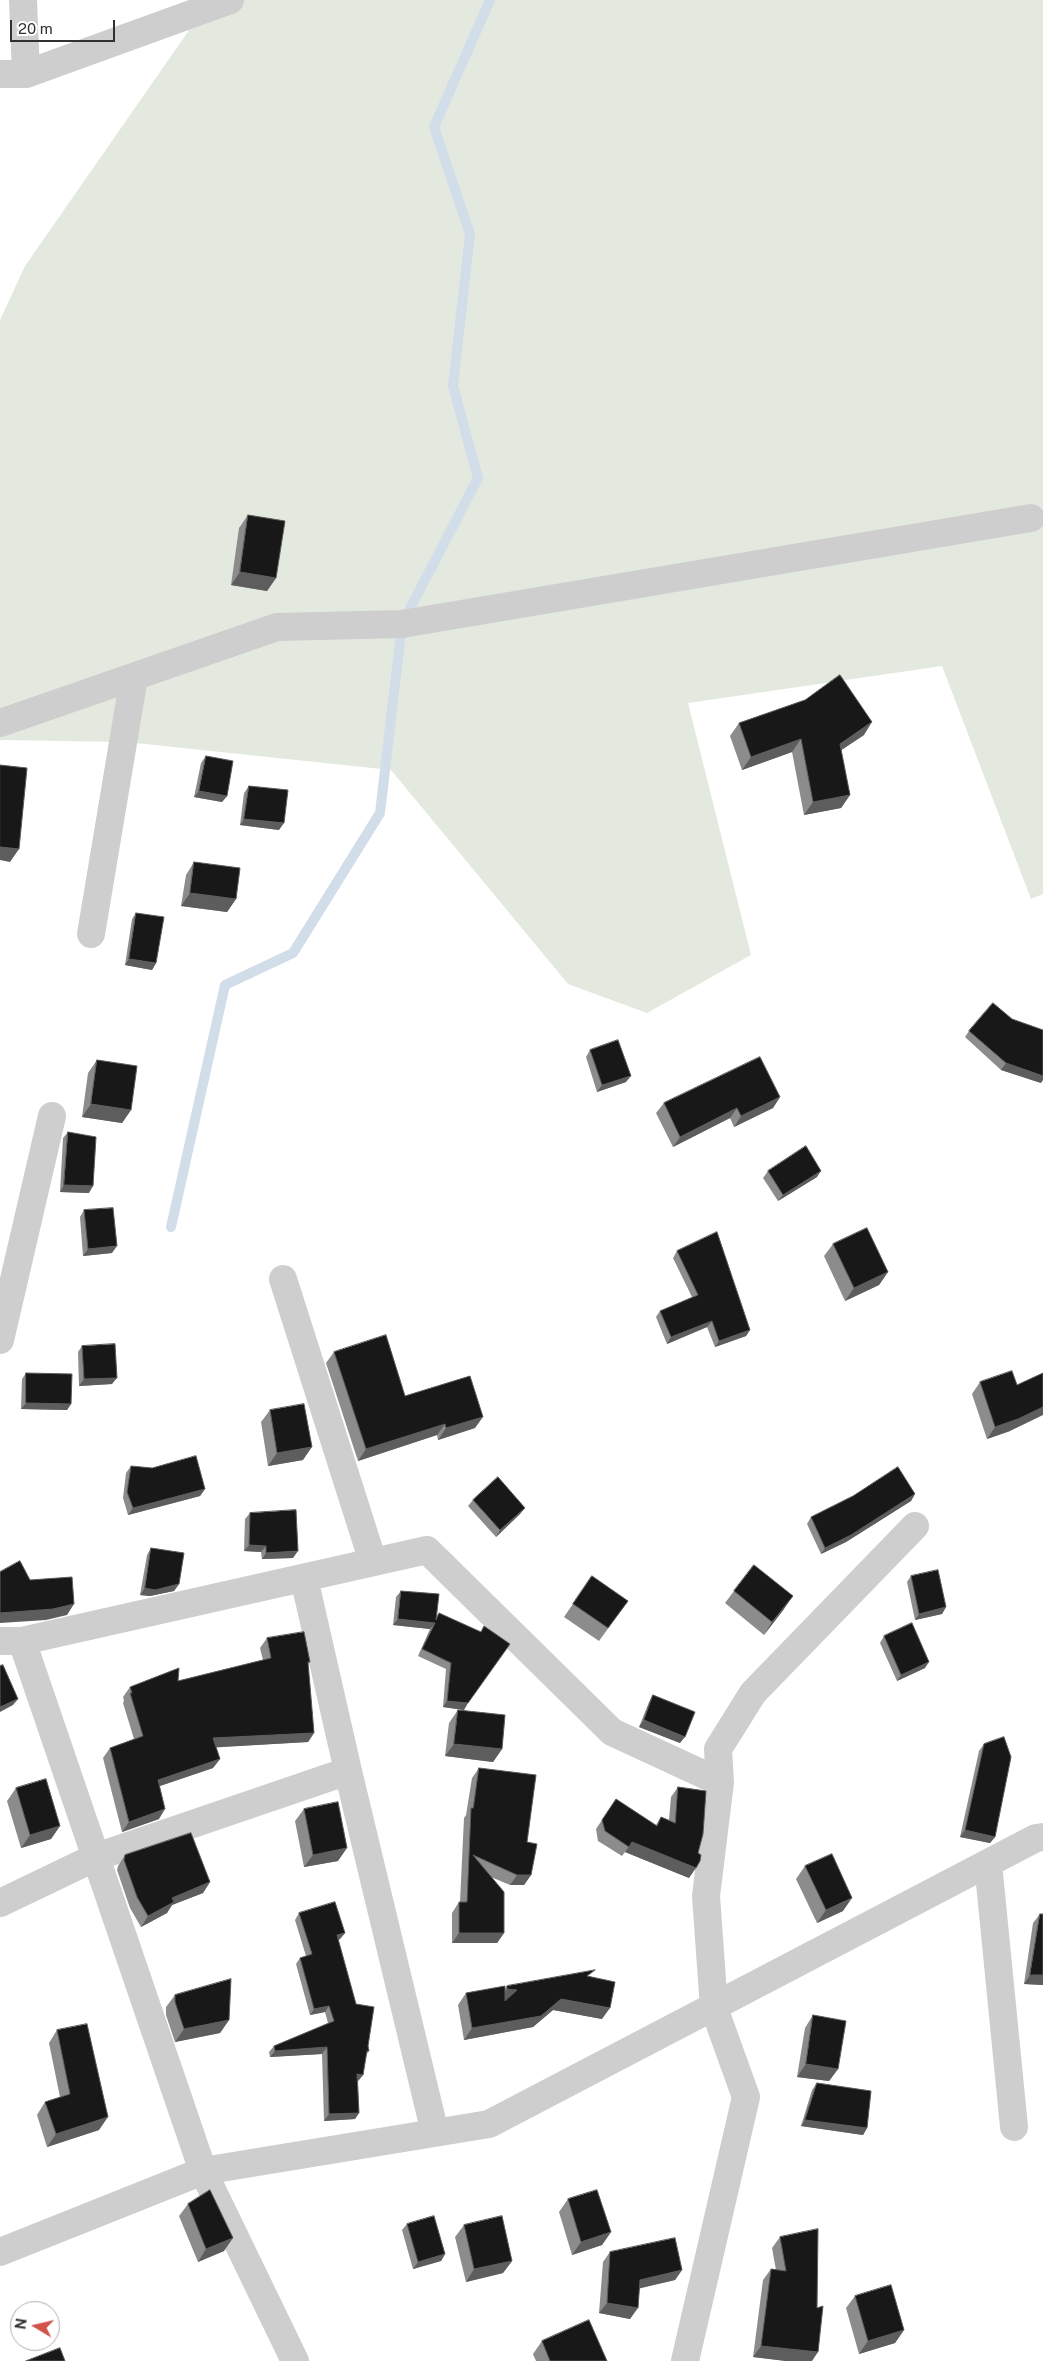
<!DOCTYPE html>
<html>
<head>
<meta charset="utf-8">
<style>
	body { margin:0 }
	#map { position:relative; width:1043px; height:2361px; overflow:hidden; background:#fff; font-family:"Public Sans",sans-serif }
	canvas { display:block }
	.north { position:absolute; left:10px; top:2301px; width:50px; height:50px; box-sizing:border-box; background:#fff; border:1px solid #adadad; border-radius:50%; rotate:279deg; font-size:14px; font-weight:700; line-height:20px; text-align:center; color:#313131 }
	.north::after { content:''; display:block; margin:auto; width:18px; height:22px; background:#d1534b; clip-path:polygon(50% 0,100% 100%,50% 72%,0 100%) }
	.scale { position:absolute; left:10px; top:20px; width:105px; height:22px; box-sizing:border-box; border:2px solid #313131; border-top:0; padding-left:6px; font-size:15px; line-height:18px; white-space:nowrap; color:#313131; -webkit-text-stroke:4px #fff; paint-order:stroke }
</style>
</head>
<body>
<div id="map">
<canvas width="1043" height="2361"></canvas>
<div class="north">N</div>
<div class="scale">20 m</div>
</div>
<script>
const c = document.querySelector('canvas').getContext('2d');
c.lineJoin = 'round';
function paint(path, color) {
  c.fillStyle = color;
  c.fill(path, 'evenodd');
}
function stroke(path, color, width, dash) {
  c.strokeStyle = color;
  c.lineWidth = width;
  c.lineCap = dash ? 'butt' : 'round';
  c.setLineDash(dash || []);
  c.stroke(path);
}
const green = new Path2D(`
	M210 0H1043V894L1031 899 942 666 688 703 751 955 647 1013 568 984 391 770 126 742 0 740V320L25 266Z`);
const stream = new Path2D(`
	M171 1227 225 985 293 953 380 813 402 624 478 478 453 386 470 234 434 127 490 0`);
const minor = new Path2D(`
	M23 0 26 74
	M0 74H26L230 0
	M0 723 277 627 402 624 1031 518
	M91 934 134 677
	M283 1279 373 1562
	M0 1340 52 1116
	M304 1578 348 1771 435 2133
	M0 1641H22L427 1550 612 1732 720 1782
	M22 1641 203 2171 295 2361
	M988 1863 1014 2127
	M0 1903 96 1857 348 1771
	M0 2252 203 2171 489 2124 1036 1838 1043 1837
	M685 2361 746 2097 714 2008 706 1896 720 1782 718 1749 753 1693 915 1526`);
const wall = new Path2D(`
	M248 515 276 578 267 591 231 585 239 528Z
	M739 723 864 735 841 750 850 795 841 808 804 815 792 752 742 770 730 736Z
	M206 756 227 796 222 802 194 797 201 763Z
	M249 786 279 830 240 825 244 793Z
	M194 862 236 899 227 912 181 906 186 875Z
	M136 913 156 963 152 970 125 965 132 919Z
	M969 1031 1041 1083 1001 1070 965 1037Z
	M590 1050 626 1082 597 1092 586 1057Z
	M97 1060 131 1110 122 1123 82 1117 88 1073Z
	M780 1097 773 1108 734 1127 730 1118 673 1147 656 1113 664 1103Z
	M68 1132 89 1193 60 1192 63 1138Z
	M768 1171 817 1177 778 1201 763 1178Z
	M84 1210 112 1253 83 1256 80 1217Z
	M833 1244 888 1272 879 1285 845 1301 824 1256Z
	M677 1251 750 1330 746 1336 715 1347 707 1327 667 1344 656 1317 660 1311 692 1297 673 1258Z
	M82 1346 112 1384 79 1386 78 1352Z
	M334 1352 405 1396 475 1428 438 1440 437 1435 358 1461 326 1363Z
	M26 1373 71 1404 67 1410 21 1409 22 1379Z
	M980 1382 1010 1431 987 1439 972 1394Z
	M270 1410 303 1460 268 1466 261 1422Z
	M131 1466 205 1489 200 1496 128 1515 123 1498 126 1473Z
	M915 1494 911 1501 846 1542 821 1554 807 1524 811 1517Z
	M473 1500 520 1514 496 1537 468 1506Z
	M250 1513 293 1558 262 1559 261 1552 244 1551 245 1519Z
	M151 1548 179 1584 174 1591 150 1596 140 1595 147 1555Z
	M592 1576 628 1601 599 1641 564 1617Z
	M911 1576 946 1607 942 1614 915 1620 907 1582Z
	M401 1591 436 1617 439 1613 464 1710 443 1707 446 1669 418 1656 430 1629 393 1625 396 1597Z
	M734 1591 784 1609 764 1635 725 1603Z
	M884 1636 925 1668 897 1681 880 1643Z
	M267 1638 310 1662 308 1664 314 1733 308 1742 216 1747 220 1759 213 1768 160 1786 159 1819 122 1832 103 1758 110 1748 134 1739 123 1703 124 1701 123 1697 130 1687 178 1681 263 1660 260 1648Z
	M653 1695 680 1743 639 1727 649 1702Z
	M458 1710 502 1749 493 1762 445 1756 449 1723Z
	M984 1744 995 1837 990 1843 960 1837 979 1751Z
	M479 1768 527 1842 531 1875 524 1885H510L491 1877 504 1933 497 1943H452V1913L459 1902H460L464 1818 466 1815 472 1778Z
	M678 1787 689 1878 625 1852 622 1856 598 1841 596 1829 616 1799 656 1825 661 1817 669 1820 671 1797Z
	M16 1788 60 1826 51 1839 21 1848 7 1801Z
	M304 1809 338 1861 304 1867 295 1821Z
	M125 1855 210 1882 203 1893 172 1905 167 1913 141 1927 130 1908 117 1870 118 1866Z
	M805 1866 843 1911 817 1923 796 1879Z
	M299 1913 345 1933 340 1939 338 1940 369 2051 366 2055 363 2075 358 2081 359 2113 355 2119 324 2121 322 2054 270 2057 269 2052 274 2046 328 2023 325 2012 310 2015 296 1964 300 1958 306 1956 295 1920Z
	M1040 1914H1043V1985L1024 1984 1033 1923Z
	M590 1977 602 2019 553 2010 533 2027 464 2040 458 2005 466 1993 505 1989 507 1986Z
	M175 1995 229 2020 220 2033 175 2042 166 2015V2007Z
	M813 2015 838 2069 829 2081 797 2077 805 2028Z
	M57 2030 99 2130 47 2147 37 2115 45 2102 60 2097 49 2043Z
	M817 2083 867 2128 863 2135 801 2126 812 2090Z
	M568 2199 611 2232 602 2245 572 2255 559 2212Z
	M188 2204 224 2251 198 2262 179 2216Z
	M407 2224 445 2254 441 2261 413 2269 402 2230Z
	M464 2225 512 2261 503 2273 466 2282 455 2237Z
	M780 2237 817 2308 812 2361H786L753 2357 763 2280 771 2269 776 2270 772 2248Z
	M610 2252 682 2270 675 2280 639 2288 630 2319 599 2313 603 2262Z
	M855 2296 904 2330 895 2343 859 2354 846 2308Z
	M542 2341 607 2361H536L533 2354Z`);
const shadedWall = new Path2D(`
	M240 572 276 578 267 591 231 585Z
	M872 722 864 735 831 757 840 744Z
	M801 739 792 752 742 770 751 757Z
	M199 791 227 796 222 802 194 797Z
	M850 795 841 808 804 815 813 802Z
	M244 819 284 823 279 830 240 825Z
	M0 847 19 849 10 862 0 860Z
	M190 893 236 899 227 912 181 906Z
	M129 959 156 963 152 970 125 965Z
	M1006 1063 1043 1076V1080L1041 1083 1001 1070Z
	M631 1076 626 1082 597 1092 602 1085Z
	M780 1097 773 1108 734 1127 741 1116Z
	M91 1104 131 1110 122 1123 82 1117Z
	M737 1108 730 1118 673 1147 680 1137Z
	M821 1171 817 1177 778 1201 783 1195Z
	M64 1185 93 1186 89 1193 60 1192Z
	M117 1246 112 1253 83 1256 88 1249Z
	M888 1272 879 1285 845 1301 854 1288Z
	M712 1321 707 1327 667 1344 671 1337Z
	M750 1330 746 1336 715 1347 719 1341Z
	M117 1378 112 1384 79 1386 84 1379Z
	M26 1403 71 1404 67 1410 21 1409Z
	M1043 1407V1415L1010 1431 987 1439 995 1427Z
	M483 1417 475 1428 438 1440 446 1428Z
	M445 1424 437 1435 358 1461 366 1449Z
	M312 1447 303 1460 268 1466 277 1453Z
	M205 1489 200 1496 128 1515 133 1508Z
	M915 1494 911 1501 846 1542 821 1554 825 1548Z
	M525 1508 520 1514 496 1537 500 1530Z
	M249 1545 266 1546 261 1552 244 1551Z
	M298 1551 293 1558 262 1559 266 1553Z
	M179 1584 174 1591 150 1596 140 1595 145 1588Z
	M793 1596 784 1609 764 1635 772 1622Z
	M74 1604 67 1615 46 1620 0 1623V1613Z
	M946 1607 942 1614 915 1620 919 1614Z
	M398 1619 435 1623 430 1629 393 1625Z
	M929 1662 925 1668 897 1681 901 1675Z
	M18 1699 13 1705 0 1712V1707Z
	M447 1701 468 1703 464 1710 443 1707Z
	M644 1720 685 1737 680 1743 639 1727Z
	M314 1733 308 1742 206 1748 213 1738Z
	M454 1744 502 1749 493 1762 445 1756Z
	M220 1759 213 1768 151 1789 158 1780Z
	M165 1809 159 1819 122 1832 129 1822Z
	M60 1826 51 1839 21 1848 30 1835Z
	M965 1830 995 1837 990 1843 960 1837Z
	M632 1842 696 1868 689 1878 625 1852Z
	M347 1848 338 1861 304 1867 313 1855Z
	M517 1875H531L524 1885H510Z
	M210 1882 203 1893 172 1905 167 1913 141 1927 148 1916 172 1898Z
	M852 1898 843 1911 817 1923 826 1910Z
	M345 1933 340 1939 332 1942 337 1935Z
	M459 1933H504L497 1943H452Z
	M1030 1975H1043V1985L1024 1984Z
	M507 1989 517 1990 508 2002 499 2000Z
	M561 1999 610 2008 602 2019 553 2010 533 2027 464 2040 472 2028Z
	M329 2006 325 2012 310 2015 314 2009Z
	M229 2020 220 2033 175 2042 184 2029Z
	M327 2047 322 2054 270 2057 275 2051Z
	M806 2064 838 2069 829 2081 797 2077Z
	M357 2074 363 2075 358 2081 353 2080Z
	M359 2113 355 2119 324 2121 329 2114Z
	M108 2117 99 2130 47 2147 56 2134Z
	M805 2120 867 2128 863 2135 801 2126Z
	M611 2232 602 2245 572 2255 581 2242Z
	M233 2238 224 2251 198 2262 206 2249Z
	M445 2254 441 2261 413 2269 418 2262Z
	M512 2261 503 2273 466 2282 474 2269Z
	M682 2270 675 2280 633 2290 640 2280Z
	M607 2303 638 2308 630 2319 599 2313Z
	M904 2330 895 2343 859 2354 868 2341Z
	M761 2346 818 2352 812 2361H786L753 2357Z`);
const building = new Path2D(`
	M248 515 285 521 276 578 240 572Z
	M840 675 872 722 840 744 850 795 813 802 801 739 751 757 739 723 805 700Z
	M206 756 233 761 227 796 199 791Z
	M0 765 27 768 19 849 0 847Z
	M249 786 288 790 284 823 244 819Z
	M194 862 240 868 236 899 190 893Z
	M136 913 164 917 156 963 129 959Z
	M993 1003 1012 1019 1043 1030V1076L1006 1063 969 1031Z
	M618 1040 631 1076 602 1085 590 1050Z
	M760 1057 780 1097 741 1116 737 1108 680 1137 664 1103Z
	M97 1060 137 1066 131 1110 91 1104Z
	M68 1132 96 1137 93 1186 64 1185Z
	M806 1146 821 1171 783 1195 768 1171Z
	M113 1208 117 1246 88 1249 84 1210Z
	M867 1228 888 1272 854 1288 833 1244Z
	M717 1232 750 1330 719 1341 712 1321 671 1337 660 1311 698 1295 677 1251Z
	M386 1335 405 1396 470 1376 483 1417 446 1428 445 1424 366 1449 334 1352Z
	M115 1344 117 1378 84 1379 82 1346Z
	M1012 1371 1017 1385 1043 1373V1407L1018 1419 995 1427 980 1382Z
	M26 1373 72 1374 71 1404 26 1403Z
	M304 1404 312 1447 277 1453 270 1410Z
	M196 1456 205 1489 133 1508 127 1492 131 1466 152 1468Z
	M898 1467 915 1494 851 1535 825 1548 811 1517 853 1496Z
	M498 1477 525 1508 500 1530 473 1500Z
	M296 1510 298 1551 266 1553V1546L249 1545 250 1513Z
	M151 1548 184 1553 179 1584 155 1590 145 1588Z
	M20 1561 30 1580 72 1577 74 1604 53 1609 0 1613V1572Z
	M754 1565 793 1596 772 1622 734 1591Z
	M938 1570 946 1607 919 1614 911 1576Z
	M592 1576 628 1601 608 1628 573 1604Z
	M401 1591 439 1594 436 1620 439 1613 481 1632 484 1626 510 1644 468 1703 447 1701 451 1663 422 1649 435 1623 398 1619Z
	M912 1623 929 1662 901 1675 884 1636Z
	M304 1632 310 1662H308L314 1733 213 1738 220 1759 158 1780 165 1809 129 1822 110 1748 143 1736 130 1693H132L130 1687 179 1668 178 1681 271 1658 267 1638Z
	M3 1665 18 1699 0 1707V1666Z
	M653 1695 695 1712 685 1737 644 1720Z
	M458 1710 505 1715 502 1749 454 1744Z
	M1004 1737 1011 1757 995 1837 965 1830 984 1744Z
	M479 1768 536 1775 527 1842 537 1844 531 1875H517L473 1855 504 1892V1933H459V1902H467L471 1808H473Z
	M46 1779 60 1826 30 1835 16 1788Z
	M678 1787 706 1791 703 1834 698 1853 701 1855 700 1861 696 1868 632 1842 629 1847 605 1831 602 1820 616 1799 657 1826 661 1817 675 1823Z
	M338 1802 347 1848 313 1855 304 1809Z
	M191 1833 210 1882 172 1898 174 1902 148 1916 137 1897 124 1860 125 1855Z
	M832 1854 852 1898 826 1910 805 1866Z
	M335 1902 345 1933 337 1935 356 2004 374 2007 368 2046 369 2051H367L363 2075 357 2074 359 2113 329 2114 327 2047 275 2051 274 2046 334 2021 329 2006 314 2009 300 1958 312 1954 299 1913Z
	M1040 1914H1043V1975H1030Z
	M595 1970 587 1976 615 1982 610 2008 561 1999 541 2016 472 2028 466 1993 505 1986V2001L517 1990 507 1989V1986Z
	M231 1979 229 2020 184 2029 175 2002V1995Z
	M813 2015 846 2021 838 2069 806 2064Z
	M87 2024 108 2117 56 2134 45 2102 70 2094 57 2030Z
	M817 2083 871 2091 867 2128 805 2120Z
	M210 2190 233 2238 206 2249 188 2204Z
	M597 2190 611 2232 581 2242 568 2199Z
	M434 2216 445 2254 418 2262 407 2224Z
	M502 2216 512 2261 474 2269 464 2225Z
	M818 2229 817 2308 823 2306 818 2352 761 2346 771 2269 786 2271 780 2237Z
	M675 2238 682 2270 640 2280 638 2308 607 2303 610 2252Z
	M891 2285 904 2330 868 2341 855 2296Z
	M589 2320 607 2361H550L542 2341Z
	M60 2348 65 2361H26Z`);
paint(green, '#e3e9df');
stroke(stream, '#d1dde9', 10);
stroke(minor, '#cecece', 28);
paint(wall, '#8c8c8c');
paint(shadedWall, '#5d5d5d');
paint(building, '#181818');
stroke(building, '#5d5d5d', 1);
</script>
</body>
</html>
